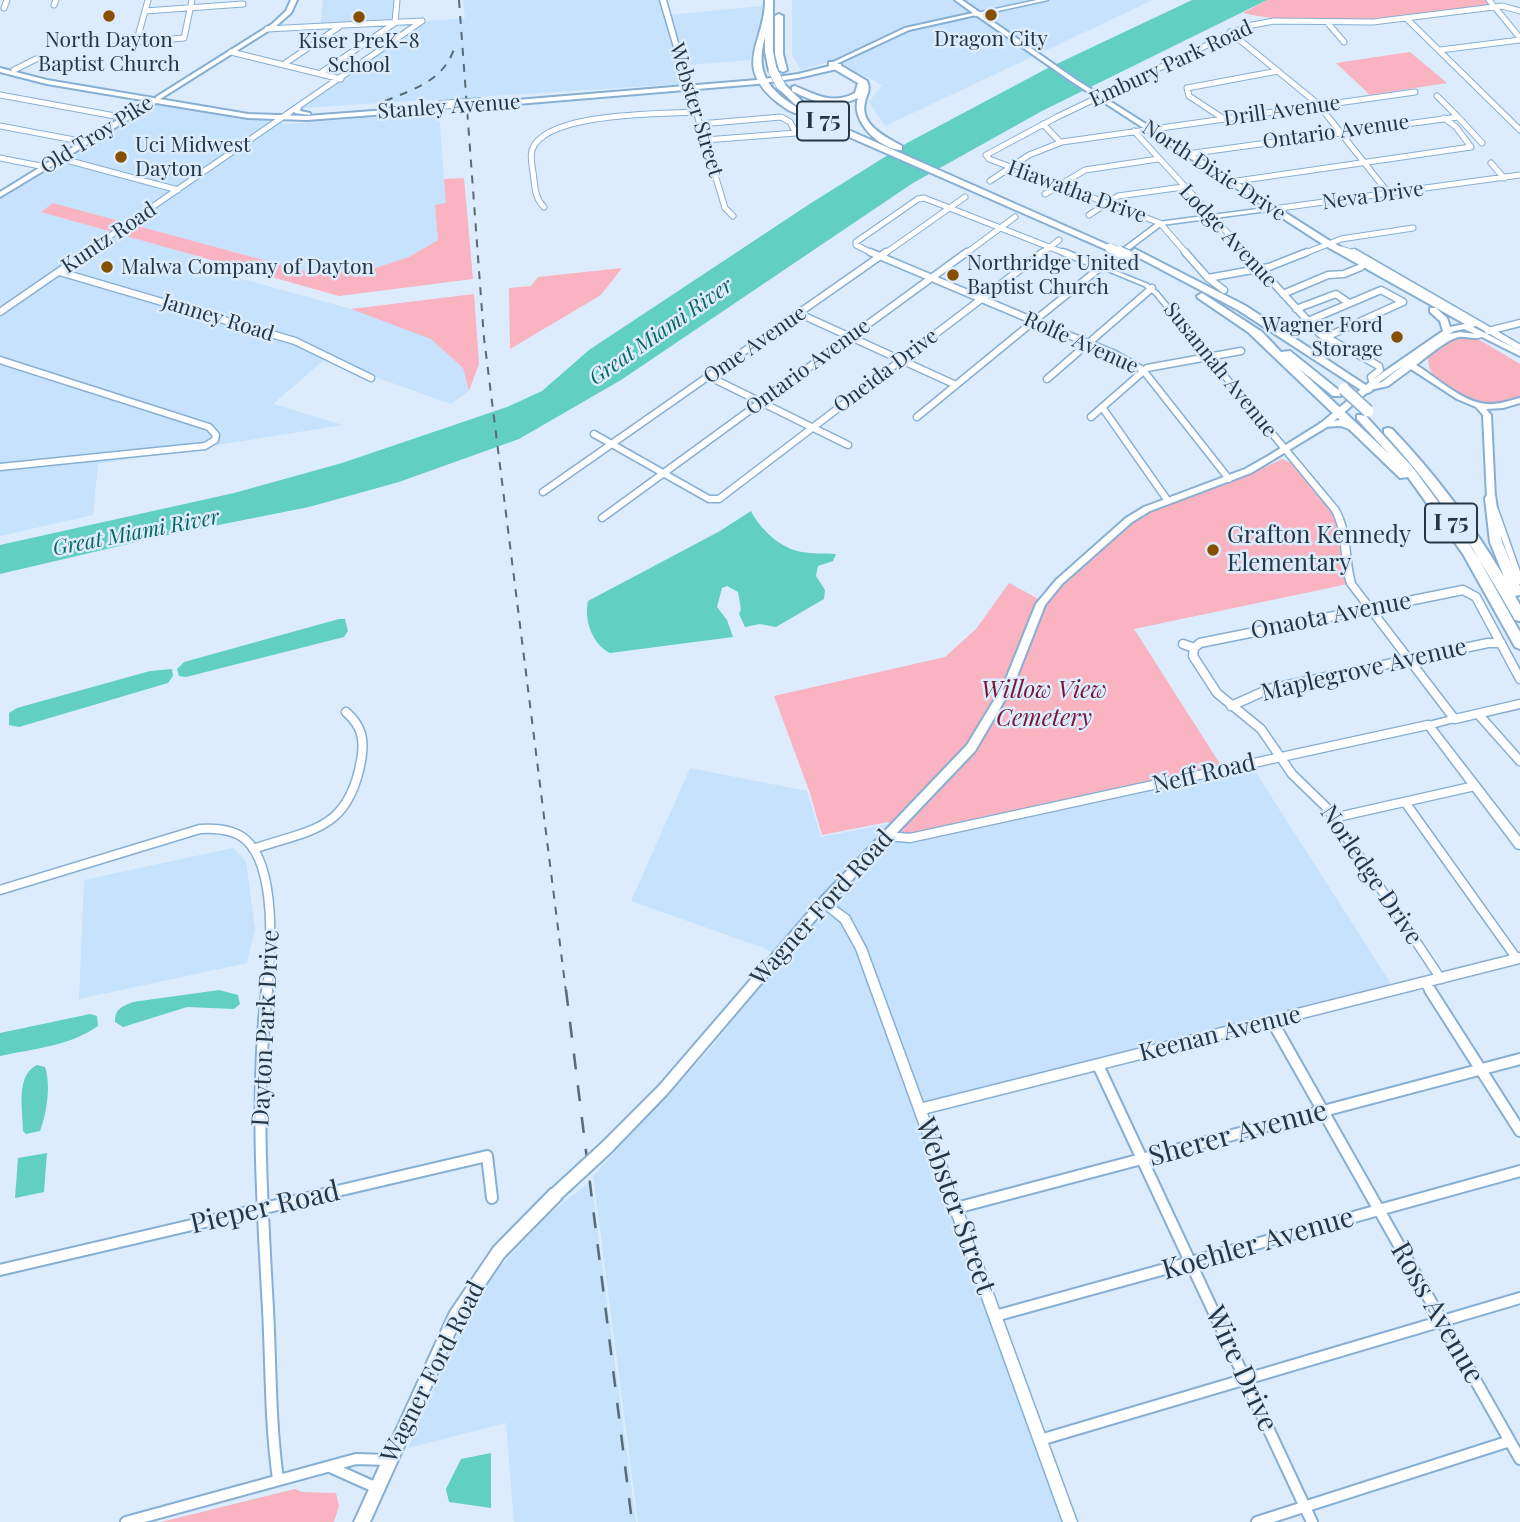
<!DOCTYPE html>
<html>
<head>
<meta charset="utf-8">
<style>
	body { margin:0 }
	canvas { display:block; background:#dcecfc }
</style>
</head>
<body>
<canvas width="1520" height="1522"></canvas>
<script>
const c = document.querySelector('canvas').getContext('2d');
c.lineJoin = 'round';
function paint(path, color) {
  c.fillStyle = color;
  c.fill(path, 'evenodd');
}
function stroke(path, color, width, dash) {
  c.strokeStyle = color;
  c.lineWidth = width;
  c.lineCap = dash ? 'butt' : 'round';
  c.setLineDash(dash || []);
  c.stroke(path);
}
function drawText(font, color, halo, rows, align = 'center') {
  c.font = font + ' "Playfair Display",serif';
  c.lineWidth = 5;
  c.setLineDash([]);
  c.textBaseline = 'middle';
  c.strokeStyle = halo;
  c.fillStyle = color;
  for (const [text, x, y, turn = 0] of rows) {
    c.save();
    c.translate(x, y);
    c.rotate((+turn || 0) * Math.PI / 180);
    c.textAlign = isNaN(turn) ? turn : align;
    if (halo) c.strokeText(text, 0, 0);
    c.fillText(text, 0, 0);
    c.restore();
  }
}
const built = new Path2D(`
	M294 0H397V20L320 28 323 0Z
	M463 0H662L668 15 762 6 755 46 750 60 679 66 682 84 302 108 428 21 465 18Z
	M792 0H1153L885 126 869 102 882 85 834 60 801 70 792 55Z
	M163 102 198 111 288 124 439 112 446 204 435 205 438 240 409 257 369 270 315 274 53 203 41 212 197 256 185 263 351 309 431 338 463 368 469 391 451 404 325 359 273 404 343 425 98 464 93 515 0 536V200Z
	M690 768 807 791 821 837 887 824 913 842 1253 768 1393 987 916 1110 1063 1522H638L593 1176 703 1057 783 960 764 948 631 901Z
	M233 848 246 861 255 929 247 963 79 999 84 880Z
	M591 1181 636 1522H514L506 1423 408 1448 450 1350 484 1284 547 1216Z`);
const green = new Path2D(`
	M1267 0H1489L1494 6C1410 17 1326 31 1243 13Z
	M1410 52 1447 83 1370 95 1336 63Z
	M464 178 473 279 339 296 41 212 53 203 315 274 369 270 409 257 438 240 435 205 446 203 444 179Z
	M622 268 601 295 510 349 509 288 531 286 538 277Z
	M474 294 479 364 469 391 463 368 431 339 351 309Z
	M1459 336 1478 339 1520 364V397C1490 412 1428 397 1428 357Z
	M1282 459 1294 464 1339 520 1348 584 1134 629 1222 767 906 835 888 822 822 835 810 793 774 696 945 657 976 629 1009 583 1046 603 1071 575 1132 522 1162 507 1244 477Z
	M295 1489 302 1492 336 1493 339 1506 334 1522H161Z`);
const water = new Path2D(`
	M1192 0H1267L1042 111 913 183 621 380 519 439 399 482 309 507 158 537 0 574V545L234 493 342 463 507 407 542 391 589 350 808 205 907 143 1046 69Z
	M751 511C760 529 781 549 802 552 813 554 824 553 836 554L833 561 818 566 816 576 825 590 824 599 776 627 760 624 745 627 739 614 741 609 738 592 727 586 722 588 717 607 727 620 733 637 610 653C592 644 584 620 588 601L720 531Z
	M339 619H345L348 631 344 637 186 677 179 676 177 669 184 662Z
	M172 669 173 676 168 683 19 727 9 725V713L17 708 150 671Z
	M219 990 238 995 240 1004 234 1009 187 1007 123 1027 115 1022C115 1009 121 1007 133 1002Z
	M90 1014 97 1016 98 1026C70 1046 32 1049 0 1056V1033Z
	M37 1065 45 1067C51 1085 47 1113 40 1131L26 1134 23 1131C23 1109 15 1076 37 1065Z
	M47 1153 44 1192 15 1198 18 1158Z
	M491 1453V1508L449 1502 446 1489 461 1459Z`);
const minorFar3 = new Path2D(`
	M148 0 137 40 139 42 184 38 192 0
	M1489 0 1520 38
	M54 5 56 0
	M4 8 7 0
	M145 11 243 4
	M1406 18 1520 130
	M1327 22 1344 42
	M267 29 422 21
	M1230 32 1318 104 1389 194
	M1440 50 1520 40
	M231 52 341 79
	M284 64 339 27
	M14 70 36 59
	M322 72 395 23 397 0
	M689 88 725 208 733 216
	M0 95 126 118
	M1437 96 1458 117
	M1224 119 1189 96 1187 88 1278 71
	M700 124 781 117 790 122 796 133 705 140
	M1043 124 1060 142
	M0 126 85 142
	M1134 131 1247 254
	M1187 154 1458 117 1482 143
	M0 158 45 167
	M59 158 178 190
	M1491 163 1504 178
	M990 181 1029 155 1062 142 1415 92
	M1230 182 1471 147 1456 127 1444 118
	M1045 194 1085 170 1158 159
	M544 207C534 197 535 185 533 172 532 165 530 157 532 150 545 112 662 114 696 112
	M1273 209 1520 175
	M1089 215 1118 196 1183 187
	M1341 249 1357 254
	M84 254 422 21
	M874 254 856 245V242L918 199 924 198 1067 254
	M884 254 965 197
	M965 254 1015 217
	M1041 254 1059 240
	M1187 254 1160 223 989 159 986 155 1057 117 1247 26 1274 21 1373 22 1502 6 1520 11
	M1303 254 1341 239 1413 228`);
const minorFar2 = new Path2D(`
	M870 252 1034 321
	M1185 252 1208 278 1224 290
	M1245 252 1320 334 1379 366 1380 370 1371 377 1373 384
	M1354 252 1520 348
	M60 272 295 341 371 378
	M1208 278 1269 267 1307 252
	M1283 294 1328 275 1344 274 1361 267
	M1296 309 1336 294 1349 303
	M0 312 87 252
	M800 314 956 385
	M1034 321 1115 354 1143 370 1229 479
	M1034 321 1101 267 1063 252
	M1308 321 1381 290 1403 302 1324 338
	M1488 331 1520 323
	M0 360 209 427 216 435 215 440 205 446 0 467
	M710 377 848 445
	M1047 379 1152 288
	M1102 407 1168 501
	M917 417 1034 321
	M1091 417 1147 368 1241 351
	M594 434 709 499H719L1043 252
	M543 492 886 252
	M1495 510 1519 578
	M602 518 967 252`);
const minorFar1 = new Path2D(`
	M1519 576 1520 580
	M1183 644 1194 648
	M1194 648 1193 656 1217 693 1261 729 1292 774 1327 808 1441 979
	M1194 648 1200 643 1463 590 1476 597 1520 679
	M1231 706 1269 689 1488 643H1501
	M1479 715 1520 761
	M1455 719 1520 704
	M1405 802 1517 959
	M1333 818 1475 786
	M887 836 910 838 1428 725
	M253 849C312 829 348 831 361 761 365 740 362 726 346 712
	M0 890 200 829C216 828 234 829 246 840 277 868 271 954 267 992
	M1425 983 1431 992`);
const minor = new Path2D(`
	M267 990C255 1097 262 1202 268 1309 271 1366 270 1423 278 1479
	M1430 990 1520 1131
	M1272 1021 1520 1459
	M1098 1065 1312 1522
	M956 1208 1520 1059
	M0 1270 487 1156 492 1198
	M995 1316 1520 1171
	M1040 1440 1520 1298
	M330 1467 377 1488
	M126 1522 356 1459 388 1460
	M1257 1522 1510 1441`);
const tertiary = new Path2D(`
	M660 0H666L691 89 686 88Z
	M1037 0H1048L975 16 972 14Z
	M1273 207 1276 209 1275 210 1162 225 1106 267 1148 284 1158 292 1338 508C1352 532 1348 558 1355 583L1458 717 1460 719 1458 721 1435 727 1520 837V849L1516 848 1425 727 1423 725 1425 723 1448 717 1347 584C1340 560 1344 534 1332 511L1154 294 1144 286 1098 267 1158 222Z
	M824 898 849 916 866 948 923 1103 1520 953V963L927 1113 1077 1522H1063L856 949 841 922 820 905 819 902 820 899Z`);
const secondary = new Path2D(`
	M291 0H297L291 13 276 26 160 99H156V97L272 24 286 11Z
	M955 0H962L1075 79 1330 241 1476 323 1477 325 1473 327 1520 351V356L1482 337C1474 340 1467 336 1459 337 1447 339 1427 357 1416 365 1438 378 1460 401 1486 404 1498 405 1509 401 1520 398V403L1503 408 1486 409 1491 415 1495 498 1491 501 1487 498 1483 415 1476 407 1457 399 1411 369 1388 386 1370 390 1327 427 1251 473 1150 511 1132 522 1062 584 1045 605 1014 684 975 751 828 905 667 1094 611 1152 606 1154 601 1152 600 1148 601 1144 659 1086 820 899 967 745 1004 684 1036 604 1056 580 1126 518 1144 507 1245 469 1268 456 1321 423 1372 380 1443 331 1440 321 1430 312V308H1436L1447 318 1450 327 1465 324 1324 245 1071 81 976 15 909 30 834 65 829 64 905 28 973 13ZM1464 329 1475 334 1460 332 1449 334 1454 331ZM1405 364 1382 382 1378 383Z
	M298 105 301 107 300 111 310 113V115L295 113V107Z
	M556 1188 561 1189 563 1194 561 1199 504 1257 460 1322 370 1522H354L450 1312 494 1247 551 1189Z`);
const primary = new Path2D(`
	M838 64H841V68L798 78 757 84 481 107 477 105 481 103 757 80 798 74Z
	M0 68 47 80 248 114 307 116 440 106 444 108 440 110 307 120 248 118 156 103 0 197V192L148 101 47 84 0 72Z`);
const motorway = new Path2D(`
	M765 0H773V52L777 71 773 73 769 71 765 52V37C754 75 770 91 801 110V114C792 114 784 107 777 102 732 65 765 43 765 0Z
	M779 14 783 16V54L787 70 783 72 779 70 775 54V16Z
	M829 62H835L867 81C871 90 867 94 865 102 859 125 886 137 902 146V150C880 150 850 121 858 98 835 109 813 102 792 91V87L795 86C816 95 833 105 855 93L858 83 829 66Z
	M778 84H784L808 107 837 125 1115 248 1107 250 831 129 802 111 778 88Z
	M1135 249 1246 306 1373 390 1368 393 1364 392 1238 310 1132 254 1130 252Z
	M1202 293 1262 332 1281 352 1290 351 1341 392V396H1333L1298 368 1389 454 1357 419V415H1365L1413 468 1473 549 1520 632V649L1515 647 1463 554 1408 477 1400 478 1349 429 1341 426 1320 427V423L1340 420 1248 332 1198 298 1197 296Z
	M1388 428 1392 429C1435 474 1472 523 1504 577L1490 542 1485 498 1487 495H1495L1502 542 1520 586V595L1515 596 1520 605V621L1515 620C1477 553 1437 491 1384 433V429Z`);
const railFar1 = new Path2D(`
	M459 0 484 338 566 992
	M385 101C414 89 443 81 454 49`);
const rail = new Path2D(`
	M566 990 632 1522`);
const secondaryBridge = new Path2D(`
	M556 1194 606 1148`);
const primaryBridge = new Path2D(`
	M439 105 481 102`);
const motorwayBridgeFar1 = new Path2D(`
	M773 71 781 86
	M1110 248 1123 254`);
const motorwayBridge = new Path2D(`
	M1119 252 1130 257
	M1344 389 1368 411`);
const markers = [
	[991,15,7,"#864f00"],
	[109,16,7,"#864f00"],
	[359,17,7,"#864f00"],
	[121,157,7,"#864f00"],
	[107,267,7,"#864f00"],
	[953,275,7,"#864f00"],
	[1397,337,7,"#864f00"],
	[1213,550,7,"#864f00"]
];
const farPoinames = [
	["Dragon City",991,39],
	["North Dayton",109,40],
	["Baptist Church",109,64],
	["Kiser PreK-8",359,41],
	["School",359,65],
	["Uci Midwest",135,145,"left"],
	["Dayton",135,169,"left"],
	["Northridge United",967,263,"left"],
	["Baptist Church",967,287,"left"],
	["Malwa Company of Dayton",121,267,"left"],
	["Wagner Ford",1383,325,"right"],
	["Storage",1383,349,"right"]
];
const farStreetnames = [
	["Embury Park Road",1171,64,-25],
	["Stanley Avenue",449,107,-4],
	["Webster Street",696,110,73],
	["Drill Avenue",1282,111,-8],
	["Ontario Avenue",1336,132,-8],
	["Old Troy Pike",97,135,-32],
	["North Dixie Drive",1214,171,33],
	["Hiawatha Drive",1077,192,20],
	["Neva Drive",1373,196,-8],
	["Lodge Avenue",1228,236,47],
	["Kuntz Road",109,238,-34],
	["Janney Road",218,318,17],
	["Rolfe Avenue",1081,343,24],
	["Ome Avenue",755,345,-35],
	["Ontario Avenue",808,367,-36],
	["Susannah Avenue",1220,370,51],
	["Oneida Drive",886,371,-37]
];
const farWaternames = [
	["Great Miami River",661,332,-35],
	["Great Miami River",136,533,-11]
];
const shields = [
	[823,121,52],
	[1451,523,52]
];
const shieldNames = [
	["I 75",823,121],
	["I 75",1451,523]
];
const poiNames = [
	["Grafton Kennedy",1227,536],
	["Elementary",1227,564]
];
const streetNames = [
	["Onaota Avenue",1331,616,-11],
	["Maplegrove Avenue",1364,670,-13],
	["Neff Road",1204,774,-13],
	["Norledge Drive",1371,875,56],
	["Wagner Ford Road",822,908,-48],
	["Dayton Park Drive",266,1028,-87],
	["Keenan Avenue",1220,1034,-14],
	["Wagner Ford Road",433,1372,-63]
];
const parkNames = [
	["Willow View",1044,691],
	["Cemetery",1044,719]
];
const nearStreetnames = [
	["Sherer Avenue",1238,1134,-15],
	["Webster Street",955,1206,70],
	["Pieper Road",265,1208,-13],
	["Koehler Avenue",1258,1244,-16],
	["Ross Avenue",1437,1313,60],
	["Wire Drive",1241,1369,65]
];
paint(built, '#c6e2fd');
paint(green, '#f9b3c1');
paint(water, '#62cfc3');
stroke(minorFar3, '#86afd3', 7);
stroke(minorFar2, '#86afd3', 9);
stroke(minorFar1, '#86afd3', 11);
stroke(minor, '#86afd3', 14);
stroke(tertiary, '#86afd3', 3);
stroke(secondary, '#86afd3', 4);
stroke(primary, '#86afd3', 4);
stroke(motorway, '#86afd3', 4);
stroke(minorFar3, '#fff', 5);
stroke(minorFar2, '#fff', 6);
stroke(minorFar1, '#fff', 8);
stroke(minor, '#fff', 10);
paint(tertiary, '#fff');
paint(secondary, '#fff');
paint(primary, '#fff');
paint(motorway, '#fff');
stroke(railFar1, '#586978', 2, [8, 8]);
stroke(rail, '#586978', 2.5, [16, 16]);
stroke(secondaryBridge, '#86afd3', 17, []);
stroke(primaryBridge, '#86afd3', 10, []);
stroke(motorwayBridgeFar1, '#86afd3', 10, []);
stroke(motorwayBridge, '#86afd3', 14, []);
stroke(secondaryBridge, '#fff', 13);
stroke(primaryBridge, '#fff', 8);
stroke(motorwayBridgeFar1, '#fff', 9);
stroke(motorwayBridge, '#fff', 11);
for (const [x, y, r, color] of markers) {
  const dot = new Path2D();
  dot.arc(x, y, r, 0, 2 * Math.PI);
  c.fillStyle = color;
  c.fill(dot);
  stroke(dot, '#dcecfc', 2.5);
}
drawText('21px', '#253645', '#dcecfc', farPoinames);
drawText('21px', '#253645', '#dcecfc', farStreetnames);
drawText('italic 21px', '#05665e', '#dcecfc', farWaternames);
for (const [x, y, w] of shields) {
  const box = new Path2D();
  box.roundRect(x - w / 2, y - 19.5, w, 39, 5);
  c.fillStyle = '#dcecfc';
  c.fill(box);
  stroke(box, '#253645', 2);
}
drawText('bold 23px', '#253645', null, shieldNames);
drawText('24px', '#253645', '#dcecfc', poiNames, 'left');
drawText('24px', '#253645', '#dcecfc', streetNames);
drawText('italic 24px', '#771738', '#dcecfc', parkNames);
drawText('28px', '#253645', '#dcecfc', nearStreetnames);
</script>
</body>
</html>
